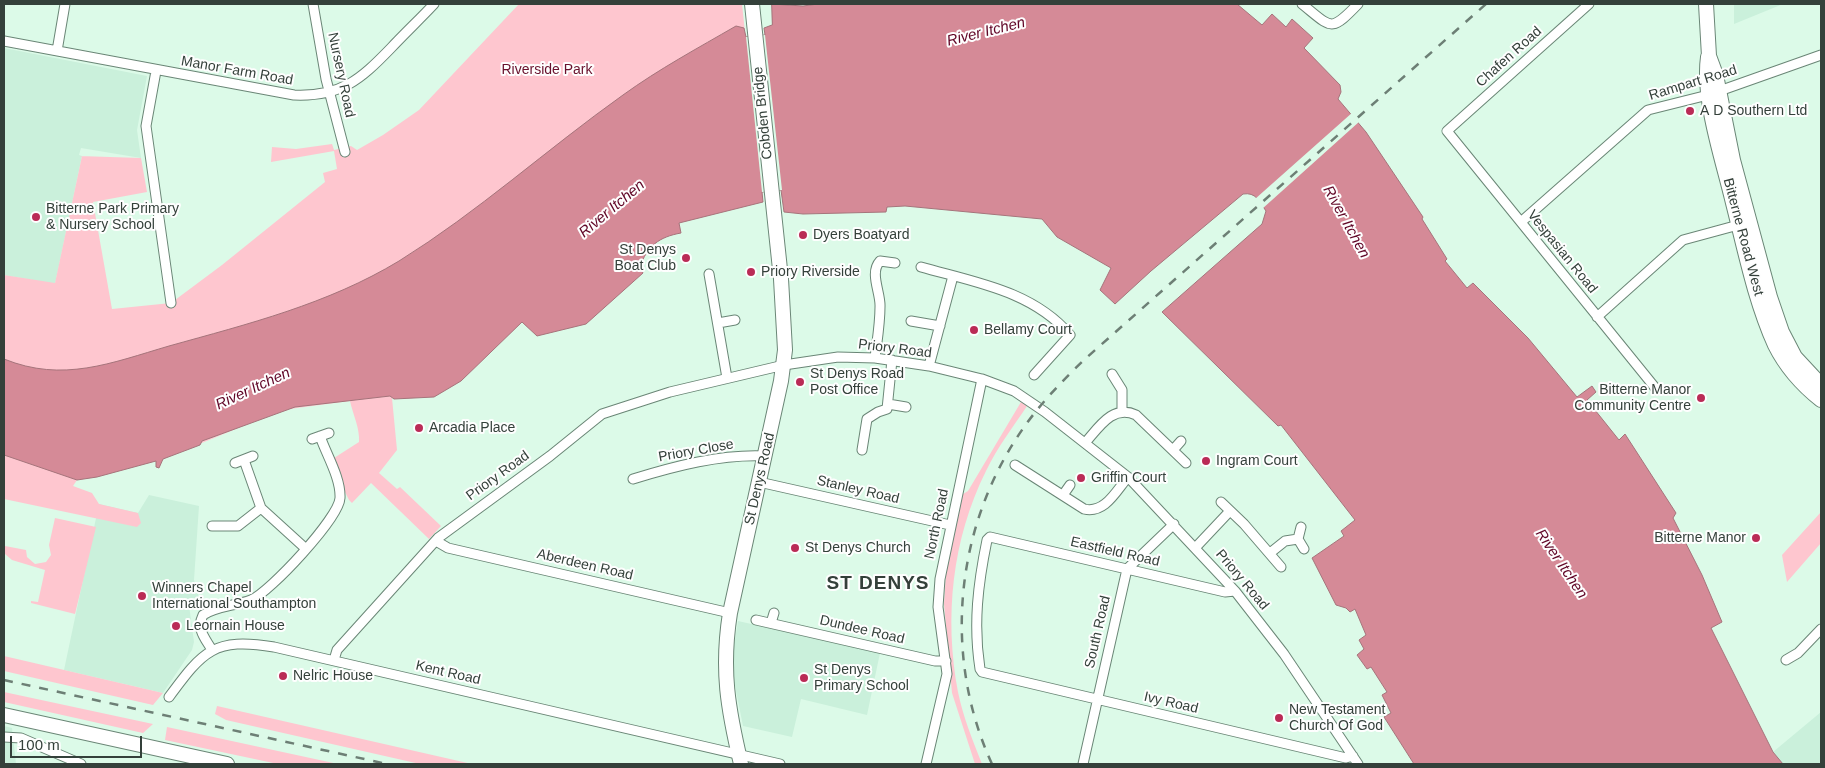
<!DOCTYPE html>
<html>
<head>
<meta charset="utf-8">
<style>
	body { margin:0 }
	#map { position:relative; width:1825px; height:768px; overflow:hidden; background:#dcfae8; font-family:Arial,sans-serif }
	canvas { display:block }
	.frame { position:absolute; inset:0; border:5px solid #34403a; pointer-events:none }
	.scale { position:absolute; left:10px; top:736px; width:132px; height:22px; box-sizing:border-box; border:2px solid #34403a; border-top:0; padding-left:6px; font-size:15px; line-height:18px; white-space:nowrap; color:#34403a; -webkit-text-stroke:4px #fefefe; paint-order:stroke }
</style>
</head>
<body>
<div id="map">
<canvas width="1825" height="768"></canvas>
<div class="frame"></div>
<div class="scale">100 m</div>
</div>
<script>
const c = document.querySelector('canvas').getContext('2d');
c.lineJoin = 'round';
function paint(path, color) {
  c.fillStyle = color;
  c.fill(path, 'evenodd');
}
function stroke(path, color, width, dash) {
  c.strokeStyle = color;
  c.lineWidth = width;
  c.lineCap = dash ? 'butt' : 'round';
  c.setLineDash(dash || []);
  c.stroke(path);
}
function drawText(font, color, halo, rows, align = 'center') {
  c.font = font + ' Arial,sans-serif';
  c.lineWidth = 4;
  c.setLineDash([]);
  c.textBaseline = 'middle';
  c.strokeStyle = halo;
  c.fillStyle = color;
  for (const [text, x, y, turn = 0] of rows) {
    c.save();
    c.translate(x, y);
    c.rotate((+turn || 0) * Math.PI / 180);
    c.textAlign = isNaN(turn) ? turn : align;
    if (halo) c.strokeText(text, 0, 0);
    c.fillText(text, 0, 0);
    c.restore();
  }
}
const built = new Path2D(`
	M1734 4H1783L1734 24Z
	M4 48 147 76 137 130 141 158 81 148 79 155 82 156 55 284 4 275Z
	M149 495 199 506 194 580 199 598 190 601 189 605 194 642 192 650 163 693 64 670 99 504 138 513Z
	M738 621 880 653 867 715 801 699 792 737 743 726 735 686 732 658Z
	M1821 712V764H1783L1773 752Z
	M4 726 12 728 16 764H4Z`);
const green = new Path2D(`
	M519 4H742L763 202 679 223 681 233C659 237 647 246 640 267L643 273 586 324 537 336 522 322 461 381 434 397 392 398 397 450 379 473 397 489 400 487 441 526 429 539 371 483 352 503 349 500 338 478 341 474 334 458 359 442C360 428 353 415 350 401L282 410 163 459 159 468 156 467V461L97 477 77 480 73 486 92 493 99 504 138 513 141 523 137 527 4 499V275L55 283 82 156H79L141 158 147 192 93 202 112 309 171 303 222 265 325 182 323 173 337 169 334 151 271 162 272 147 296 149 332 144 334 150 351 146 357 150 383 135 419 110Z
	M1021 402 1027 406C1013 427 997 448 986 471 952 539 944 617 958 692 963 717 973 741 982 764H975L952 693 944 604 946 572 963 494 968 491Z
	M1821 512V543L1787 582 1782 555Z
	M55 518 96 527 75 614 31 603V601L38 602 45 570 12 560 5 554V546L26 550 27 557 35 564 46 562 51 555 49 545Z
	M4 656 163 693 153 705 4 671Z
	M4 692 153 724 143 733 4 702Z
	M217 706 472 764H420L226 720 215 714Z
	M167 727 338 764H278L165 740Z`);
const water = new Path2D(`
	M772 4 803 6 818 4H1237L1262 25 1272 14 1286 27 1292 19 1313 38 1304 48 1340 85 1341 92 1338 99 1366 132 1423 217 1422 219 1447 259 1445 261 1467 288 1473 283 1528 338 1577 397 1592 386 1596 392 1587 400 1619 440 1625 434 1676 513 1673 518 1702 575 1722 622 1711 628 1773 752 1783 764H1414L1384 717 1391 713 1382 695 1387 692 1371 667 1367 669 1357 655 1364 649 1359 640 1366 635 1355 609 1350 612 1346 608 1336 605 1312 558 1344 536 1341 531 1355 520 1281 425 1278 426 1162 312 1262 224 1266 211C1259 201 1256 192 1243 194L1151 271 1115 304 1100 290 1111 268 1057 237 1042 219 905 206 887 207 886 212 803 214 784 212 781 190 762 192 763 202 679 223 681 233C659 237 647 246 640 267L643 273 586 324 537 336 522 322 461 381 434 397 394 399 390 396 295 407 202 441 200 445 163 459 159 468 156 467V461L97 477 77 480 4 455V359C63 383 111 363 169 346 248 324 328 304 399 261 478 212 547 149 623 95 659 69 698 48 736 26L744 28 746 37 765 35 764 28 772 25Z`);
const pier = new Path2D(`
	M765 35 782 190 762 192 746 37Z
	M1353 112 1360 121 1262 209 1255 199Z`);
const minor = new Path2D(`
	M313 4 326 79 345 152
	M1302 4C1332 28 1330 33 1358 4
	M1589 4 1447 131 1657 390
	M4 41 294 95C341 97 360 80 391 48 405 33 420 19 434 4
	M57 51 65 4
	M156 71 146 126 171 303
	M1521 222 1648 110 1708 95 1821 55
	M921 267C974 282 1033 291 1070 335L1034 375
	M709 274 727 378
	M1597 317 1683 240 1742 224
	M911 321 940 326
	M718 323 735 320
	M875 358C877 341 880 324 880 307 881 293 869 273 880 261L895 263
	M929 366 953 276
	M1112 374 1122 390V411
	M888 404 906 407
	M312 439 329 433
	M1085 443C1099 427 1113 404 1136 415L1186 463
	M862 450 867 419 878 412 887 409 892 360
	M1173 450 1181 441
	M244 460 261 508 305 548
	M235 463 253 456
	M1015 465 1084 509C1105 514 1116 491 1128 477
	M633 479C675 466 721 454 765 456
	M759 482 950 525
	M1063 495 1070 485
	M1221 502 1244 524 1281 567
	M212 526H238L261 508
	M1301 527 1298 539 1304 549
	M436 541 448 548 730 613
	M1196 547 1229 512
	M1270 553 1285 541 1298 539
	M1235 591 1225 592 990 537 987 540C978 584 973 624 980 669L982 672 1346 758 1353 756
	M756 620 935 661H946
	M771 623 774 613
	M212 650C205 638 196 629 203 615 217 606 235 606 251 600 270 592 339 518 340 498 341 478 326 454 320 436
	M334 660 337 650 438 538 550 456 602 414 670 392 784 365 838 357 875 358 929 366 982 379 1014 391 1045 412 1128 477 1235 591 1284 654 1358 764
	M1786 660 1798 653 1821 629
	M169 697C203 651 214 637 274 647L780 764
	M4 737 21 738 81 764
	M926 764 947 674 938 607 940 579 982 379
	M1083 764 1127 569 1174 524`);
const primary = new Path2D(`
	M1706 4 1709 56 1716 75 1733 160 1770 297 1782 332 1795 357 1821 385
	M1708 57C1702 100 1723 160 1733 203 1745 250 1755 301 1775 345 1786 367 1802 385 1821 400
	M4 715 227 764
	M741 764C728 709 721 670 730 613L781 381 785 350 781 279 752 4`);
const rail = new Path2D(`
	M4 680 387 764
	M992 764C944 660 954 535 1016 439 1035 409 1060 383 1085 359L1486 4`);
const markers = [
	[1690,111,5,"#ba2b56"],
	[36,217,5,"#ba2b56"],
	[803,235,5,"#ba2b56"],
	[686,258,5,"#ba2b56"],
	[751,272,5,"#ba2b56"],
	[974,330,5,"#ba2b56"],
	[800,382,5,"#ba2b56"],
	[1701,398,5,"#ba2b56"],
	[419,428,5,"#ba2b56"],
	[1206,461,5,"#ba2b56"],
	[1081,478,5,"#ba2b56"],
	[1756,538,5,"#ba2b56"],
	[795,548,5,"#ba2b56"],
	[142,596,5,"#ba2b56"],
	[176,626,5,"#ba2b56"],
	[283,676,5,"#ba2b56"],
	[804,678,5,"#ba2b56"],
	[1279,718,5,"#ba2b56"]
];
const streetNames = [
	["Chafen Road",1509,57,-42],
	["Manor Farm Road",237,71,10],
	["Nursery Road",341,75,78],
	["Rampart Road",1693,83,-17],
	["Cobden Bridge",763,113,-96],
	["Bitterne Road West",1743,237,75],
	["Vespasian Road",1562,252,51],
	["Priory Road",895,349,7],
	["Priory Close",696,451,-10],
	["Priory Road",498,476,-36],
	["St Denys Road",760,479,-77],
	["Stanley Road",858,490,13],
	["North Road",937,524,-78],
	["Eastfield Road",1115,552,13],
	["Aberdeen Road",585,565,13],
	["Priory Road",1242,580,50],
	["Dundee Road",862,630,13],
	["South Road",1098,632,-77],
	["Kent Road",448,673,13],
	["Ivy Road",1171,703,13]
];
const parkNames = [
	["Riverside Park",547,70]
];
const poiNames = [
	["A D Southern Ltd",1700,111],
	["Bitterne Park Primary",46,209],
	["& Nursery School",46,225],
	["Dyers Boatyard",813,235],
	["St Denys",676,250,"right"],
	["Boat Club",676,266,"right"],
	["Priory Riverside",761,272],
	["Bellamy Court",984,330],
	["St Denys Road",810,374],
	["Post Office",810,390],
	["Bitterne Manor",1691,390,"right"],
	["Community Centre",1691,406,"right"],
	["Arcadia Place",429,428],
	["Ingram Court",1216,461],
	["Griffin Court",1091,478],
	["Bitterne Manor",1746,538,"right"],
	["St Denys Church",805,548],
	["Winners Chapel",152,588],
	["International Southampton",152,604],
	["Leornain House",186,626],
	["St Denys",814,670],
	["Primary School",814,686],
	["Nelric House",293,676],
	["New Testament",1289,710],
	["Church Of God",1289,726]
];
const waterNames = [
	["River Itchen",986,32,-14],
	["River Itchen",612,209,-40],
	["River Itchen",1346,222,61],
	["River Itchen",253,389,-25],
	["River Itchen",1561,564,56]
];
const districtNames = [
	["ST DENYS",878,584]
];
paint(built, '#caf0db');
paint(green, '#fec6cf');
paint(water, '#d58a97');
stroke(water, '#a5747b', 1);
paint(pier, '#dcfae8');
stroke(minor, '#6a8676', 11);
stroke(primary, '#6a8676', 16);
stroke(minor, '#fff', 9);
stroke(primary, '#fff', 14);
stroke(rail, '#6d7f75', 2.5, [9, 9]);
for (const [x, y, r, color] of markers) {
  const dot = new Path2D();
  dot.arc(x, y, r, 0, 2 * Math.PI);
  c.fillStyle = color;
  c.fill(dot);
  stroke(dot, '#fefefe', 2);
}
drawText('14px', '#34403a', '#fefefe', streetNames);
drawText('14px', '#69112d', '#fefefe', parkNames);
drawText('14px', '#34403a', '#fefefe', poiNames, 'left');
drawText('italic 15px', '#600526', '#fefefe', waterNames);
c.letterSpacing = '1px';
drawText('bold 19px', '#34403a', '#fefefe', districtNames);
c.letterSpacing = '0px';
</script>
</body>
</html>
